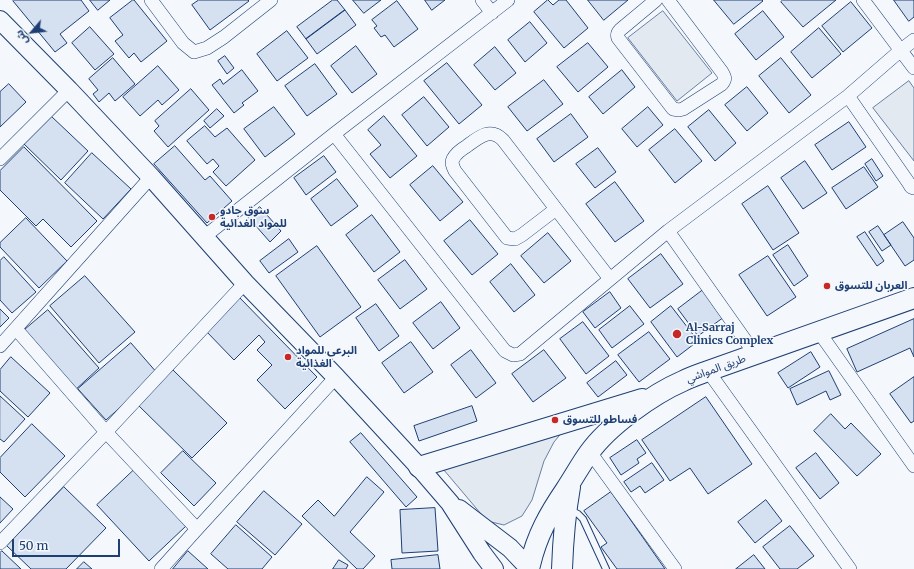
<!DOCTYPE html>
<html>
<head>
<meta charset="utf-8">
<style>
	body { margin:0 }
	#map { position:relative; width:914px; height:569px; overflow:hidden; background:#f4f7fb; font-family:Merriweather,"Noto Sans Arabic",serif }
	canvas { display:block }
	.north { position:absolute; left:12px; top:12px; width:40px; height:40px; -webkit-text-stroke:3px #f4f7fb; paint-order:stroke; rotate:242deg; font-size:11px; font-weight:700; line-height:16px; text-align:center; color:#1d3f73 }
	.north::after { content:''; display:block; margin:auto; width:14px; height:18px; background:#1d3f73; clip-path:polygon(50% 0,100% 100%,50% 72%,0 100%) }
	.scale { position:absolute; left:12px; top:539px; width:108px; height:18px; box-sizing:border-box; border:2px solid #1d3f73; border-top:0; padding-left:5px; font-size:12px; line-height:14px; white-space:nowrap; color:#1d3f73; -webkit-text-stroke:3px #f4f7fb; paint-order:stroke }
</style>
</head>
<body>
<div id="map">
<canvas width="914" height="569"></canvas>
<div class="north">ش</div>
<div class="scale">50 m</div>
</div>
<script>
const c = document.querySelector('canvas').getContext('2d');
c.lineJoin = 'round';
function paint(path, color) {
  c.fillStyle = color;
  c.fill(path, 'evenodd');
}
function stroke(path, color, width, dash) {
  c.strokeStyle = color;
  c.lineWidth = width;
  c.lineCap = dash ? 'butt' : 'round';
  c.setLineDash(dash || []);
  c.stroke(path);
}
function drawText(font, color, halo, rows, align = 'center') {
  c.font = font + ' Merriweather,"Noto Sans Arabic",serif';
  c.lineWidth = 3;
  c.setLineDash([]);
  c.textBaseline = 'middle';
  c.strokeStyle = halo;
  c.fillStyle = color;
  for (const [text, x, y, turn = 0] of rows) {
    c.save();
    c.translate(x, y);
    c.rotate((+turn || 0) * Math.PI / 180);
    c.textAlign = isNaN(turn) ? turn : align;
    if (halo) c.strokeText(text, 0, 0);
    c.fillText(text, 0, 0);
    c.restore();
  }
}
const green = new Path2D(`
	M663 11 712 73 677 101 628 38Z
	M909 81 914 88V161L873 108Z
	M568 425 554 442 544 461 532 500 522 516 504 525 487 521 438 463Z`);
const building = new Path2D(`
	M14 0H81L89 11 60 34 67 43 55 52 13 1Z
	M90 0H110L98 10Z
	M133 0H134L167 41 141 62 134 53 129 58 115 41 123 35 110 18Z
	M199 0H248L249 1 210 30 192 5Z
	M333 0H337L345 10 306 39 297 27Z
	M353 0H381L364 13Z
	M425 0H445L432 10Z
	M548 0 553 5 559 0H566L588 28 564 48 534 12Z
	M588 0H628L604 20Z
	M714 0H762L763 1 734 24Z
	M783 0H836L803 27 781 2Z
	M894 0H914V17L909 21Z
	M397 1 418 29 394 47 385 35 381 37 374 28 377 26 372 20Z
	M851 2 872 28 843 52 822 26Z
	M345 10 356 25 317 54 306 39Z
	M763 11 784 37 756 60 735 34Z
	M530 22 547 43 525 62 508 40Z
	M90 27 114 54 95 70 72 43Z
	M819 28 841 54 812 78 791 52Z
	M287 31 308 58 277 81 257 54Z
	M588 43 608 67 578 92 557 67Z
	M356 46 377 74 352 93 331 66Z
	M495 47 516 73 495 90 474 65Z
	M225 56 234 68 227 74 218 61Z
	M113 58 135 84 115 101 109 93 99 102 93 94 98 90 89 79Z
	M781 58 811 95 789 113 759 76Z
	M447 63 482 105 459 124 424 81Z
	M315 64 337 94 307 116 285 86Z
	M158 66 179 90 162 105 158 100 140 116 123 97Z
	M242 70 258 91 242 103 244 105 234 113 212 85 220 79 223 84Z
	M622 70 635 87 603 114 589 97Z
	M544 80 563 104 527 131 508 107Z
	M9 84 26 102 0 127V92Z
	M747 87 768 113 747 131 725 105Z
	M191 89 209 110 168 147 154 131 159 126 155 121Z
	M424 97 449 127 427 146 402 115Z
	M274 107 295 134 265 157 244 129Z
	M648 107 663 125 637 147 622 129Z
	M217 109 224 116 210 128 204 121Z
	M709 110 736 143 715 161 688 127Z
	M571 114 588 137 554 162 537 139Z
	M51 116 88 151 61 180 24 144Z
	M384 116 417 156 390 178 370 154 381 145 368 130Z
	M849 122 866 147 832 170 815 145Z
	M205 126 215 137 227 128 255 160 226 186 213 172 219 166 213 159 207 164 187 141Z
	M675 129 702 161 675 183 649 150Z
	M175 146 205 180 210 176 232 201 207 223 154 164Z
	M24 147 97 221 71 247 43 219 36 226 0 190V171Z
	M598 148 616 172 595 188 576 164Z
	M92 153 131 189 103 219 65 183Z
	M324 156 336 172 306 195 294 178Z
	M872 159 883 176 876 181 865 164Z
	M805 161 827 193 803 209 781 178Z
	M433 166 463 202 440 221 410 185Z
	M864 167 878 187 846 209 832 188Z
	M337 179 358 206 331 226 311 199Z
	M615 182 644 221 615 242 586 204Z
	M768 186 799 233 773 250 742 204Z
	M260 207 281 231 270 242 248 217Z
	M372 215 400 252 374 272 346 235Z
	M26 218 67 261 39 288 0 247V243Z
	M470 220 498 254 472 275 444 241Z
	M903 222 914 238V260L905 266 884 235Z
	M878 226 891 245 882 251 869 232Z
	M865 232 884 261 877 266 857 237Z
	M548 233 571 261 544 283 521 256Z
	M289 239 298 252 269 273 260 261Z
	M788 245 808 276 794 286 773 255Z
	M317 246 361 307 320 337 276 276Z
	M661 254 683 284 650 308 628 279Z
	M768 256 796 297 767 316 739 275Z
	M4 257 36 292 12 313 0 300V261Z
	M405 260 427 289 400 309 378 280Z
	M511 264 535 295 514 312 490 282Z
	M85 276 135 332 99 363 50 306Z
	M703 290 724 317 698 336 678 309Z
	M610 292 621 308 595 328 583 312Z
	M239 297 317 377 285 409 257 380 272 365 257 350 265 342 259 335 234 360 205 330Z
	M441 302 460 328 433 349 413 323Z
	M376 304 399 336 379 351 356 318Z
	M630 306 644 324 612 348 599 330Z
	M671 306 698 341 677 357 651 322Z
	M0 309 9 318 0 327Z
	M48 310 99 368 73 392 21 333Z
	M914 319V357L910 348 857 372 847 349Z
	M583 322 609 356 586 374 560 339Z
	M649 332 670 359 639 382 618 355Z
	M411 342 433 372 404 393 382 363Z
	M131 343 158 374 106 420 78 389Z
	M471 350 496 383 476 398 451 365Z
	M544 350 566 378 533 402 512 374Z
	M811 352 820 367 788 388 778 373Z
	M11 357 50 393 28 417 0 391V370Z
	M616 361 627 375 598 397 587 383Z
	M173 370 227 423 192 458 138 405Z
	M829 371 841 395 830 400 826 391 797 405 790 389Z
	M914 377V421L911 423 890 394Z
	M0 396 25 419 4 442 0 439Z
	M706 397 752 464 708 494 690 468 670 481 642 440Z
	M472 406 477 421 419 441 414 426Z
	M831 414 845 429 851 423 881 454 857 476 814 431Z
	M32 424 65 456 25 497 0 472V458Z
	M361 433 417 497 406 507 350 442Z
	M637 440 646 453 637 459 639 463 621 475 610 458Z
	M183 451 216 483 194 506 161 473Z
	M816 453 839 483 820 499 796 468Z
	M652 463 664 480 645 493 640 486 631 492 624 482Z
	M134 470 186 526 149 561 97 505Z
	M367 477 384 492 350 532 375 556 363 569H357L302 516 318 500 334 516Z
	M64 487 106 528 66 569H31L7 546Z
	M264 491 302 524 275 555 237 522Z
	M611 492 665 569H617L601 547 607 543 584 511Z
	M0 497 13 509 0 523Z
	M766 500 782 521 755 543 738 522Z
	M435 508 438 551 402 553 400 510Z
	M236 525 272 557 262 569H228L211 554Z
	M790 526 814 556 797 569H780L763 547Z
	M2 551 21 569H0V553Z
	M188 551 208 569H173Z
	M438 555 440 569H392L391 560Z
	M754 555 765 569H736Z
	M339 560 348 565 346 569H333Z
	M84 562 92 569H77Z`);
const lane = new Path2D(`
	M570 510 578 514 583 519 606 569`);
const street = new Path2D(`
	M151 0 183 43 194 52 207 48 224 37 271 0
	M482 0 492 13
	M656 0 620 30C617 33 617 35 618 38L673 109 679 110 683 109 722 84C726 79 725 77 722 72L668 0
	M863 0 914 68
	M848 96 908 182 911 187 914 188
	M334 134 505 351 513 355 520 354 668 231 848 96 901 50 914 40
	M0 159 69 90
	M556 209 522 235 515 239 507 238 455 171C453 167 451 163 453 159 456 153 462 149 467 146 479 137 490 127 503 140L610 279
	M668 231 755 354
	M204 237 334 134 508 0
	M16 329 106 432 197 529
	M819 332 914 466
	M0 346 151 177
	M708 371 850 569
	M590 452 675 569
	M0 543 106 432 245 283
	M161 569 197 529 336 377`);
const secondary = new Path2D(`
	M0 20 69 90 151 177 245 283 336 377 419 467 450 503 482 553 494 569
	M459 509 510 548 527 566`);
const primary = new Path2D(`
	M419 467 642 399
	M530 565C537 535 549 514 566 489 574 477 581 464 589 453 608 426 653 394 683 381 691 377 700 374 708 371L914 298
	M562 569C563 541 565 515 570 487`);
const markers = [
	[212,217,4,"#c62828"],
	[827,286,4,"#c62828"],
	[677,334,5,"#c62828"],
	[288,357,4,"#c62828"],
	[555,420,4,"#c62828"]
];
const poiNames = [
	["سوق جادو",220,211],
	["للمواد الغدائية",220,224],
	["العربان للتسوق",835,286],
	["Al-Sarraj",686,328],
	["Clinics Complex",686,341],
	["البرعي للمواد",296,351],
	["الغذائية",296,364],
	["فساطو للتسوق",563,420]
];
const streetNames = [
	["طريق المواشي",716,369,-20]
];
paint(green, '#e3e9f0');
stroke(green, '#687fa3', 1);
paint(building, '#d5e0f0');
stroke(building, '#1d3f73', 1);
stroke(lane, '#1d3f73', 8);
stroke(street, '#1d3f73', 14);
stroke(secondary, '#1d3f73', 20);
stroke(primary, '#1d3f73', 22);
stroke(lane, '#f4f7fb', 6);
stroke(street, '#f4f7fb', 13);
stroke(secondary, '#f4f7fb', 18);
stroke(primary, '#f4f7fb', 20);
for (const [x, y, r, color] of markers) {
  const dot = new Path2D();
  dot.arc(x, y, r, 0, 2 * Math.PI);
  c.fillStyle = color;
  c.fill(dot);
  stroke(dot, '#f4f7fb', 1.5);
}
drawText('bold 11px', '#1d3f73', '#f4f7fb', poiNames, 'left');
drawText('11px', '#1d3f73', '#f4f7fb', streetNames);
</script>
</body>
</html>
